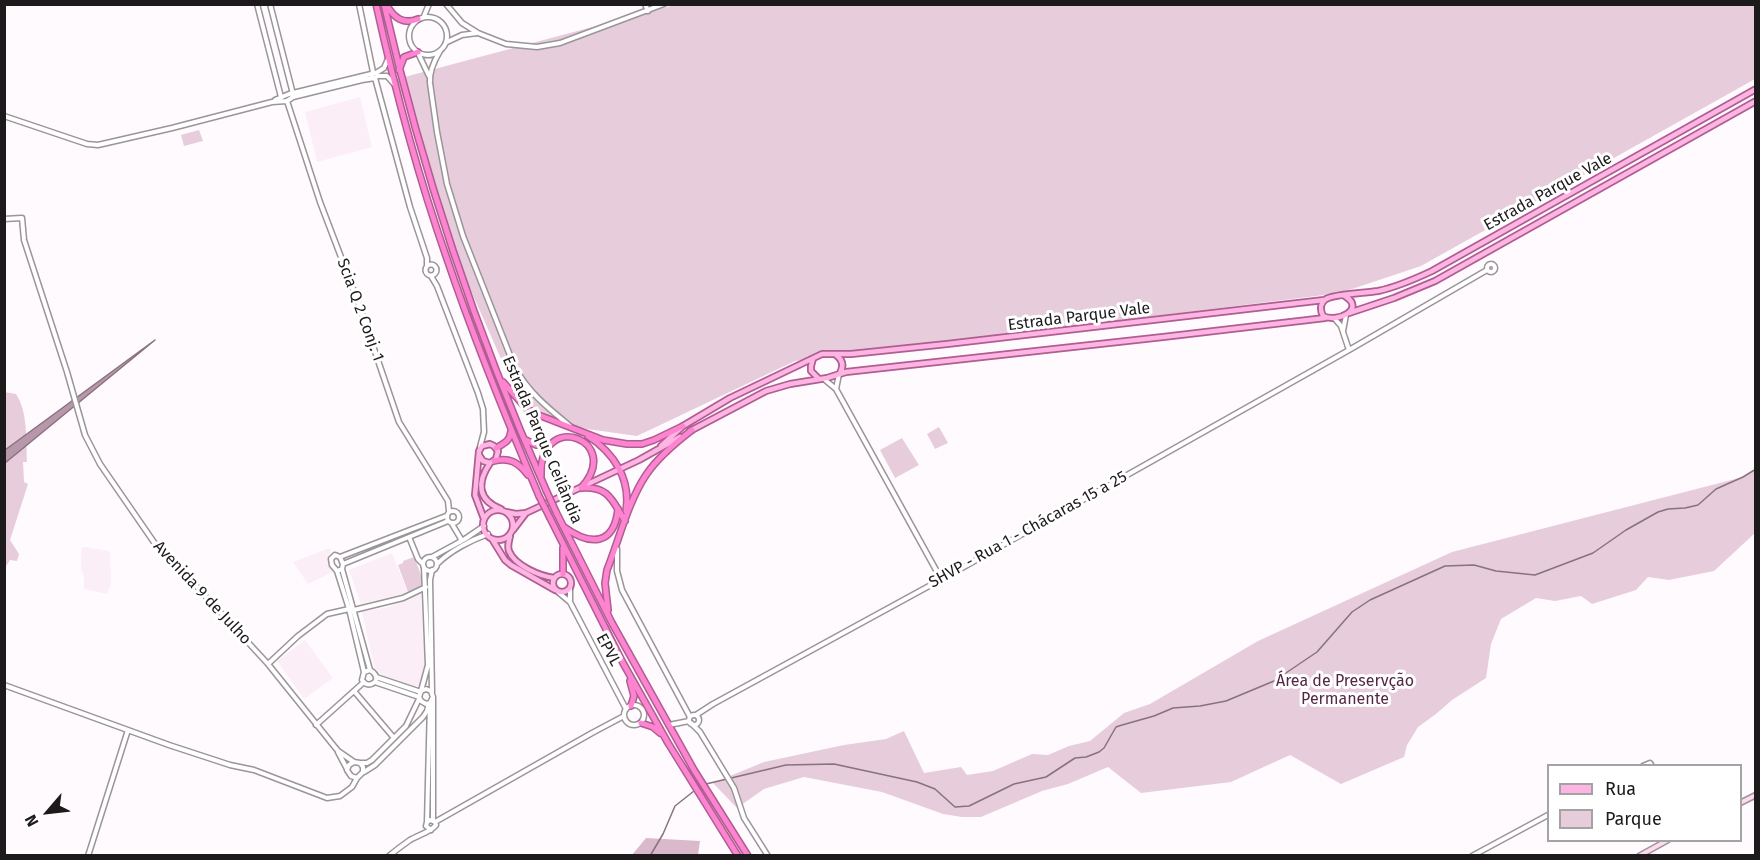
<!DOCTYPE html>
<html>
<head>
<meta charset="utf-8">
<style>
	body { margin:0 }
	#map { position:relative; width:1760px; height:860px; overflow:hidden; background:#fffafd; font-family:"Fira Sans",sans-serif }
	canvas { display:block }
	.frame { position:absolute; inset:0; border:6px solid #1c1a1b; pointer-events:none }
	.legend { position:absolute; left:1547px; top:764px; width:195px; height:78px; box-sizing:border-box; background:#fff; border:2px solid #a4a3a4; margin:0; padding:8px 10px; list-style:none; font-size:18px; color:#1c1a1b }
	.legend li { display:flex; align-items:center; gap:12px; height:30px }
	.legend b { width:30px; border:2px solid #a4a3a4 }
	.north { position:absolute; left:18px; top:782px; width:60px; height:60px; -webkit-text-stroke:4px #fff; paint-order:stroke; rotate:242deg; font-size:16px; font-weight:700; line-height:24px; text-align:center; color:#1c1a1b }
	.north::after { content:''; display:block; margin:auto; width:21px; height:27px; background:#1c1a1b; clip-path:polygon(50% 0,100% 100%,50% 72%,0 100%) }
</style>
</head>
<body>
<div id="map">
<canvas width="1760" height="860"></canvas>
<div class="frame"></div>
<ul class="legend">
<li><b style="height:8px;background:#feb5e3"></b>Rua</li>
<li><b style="height:16px;background:#e7ccdb"></b>Parque</li>
</ul>
<div class="north">N</div>
</div>
<script>
const c = document.querySelector('canvas').getContext('2d');
c.lineJoin = 'round';
function paint(path, color) {
  c.fillStyle = color;
  c.fill(path, 'evenodd');
}
function stroke(path, color, width, dash) {
  c.strokeStyle = color;
  c.lineWidth = width;
  c.lineCap = dash ? 'butt' : 'round';
  c.setLineDash(dash || []);
  c.stroke(path);
}
function drawText(font, color, halo, rows, align = 'center') {
  c.font = font + ' "Fira Sans",sans-serif';
  c.lineWidth = 6;
  c.setLineDash([]);
  c.textBaseline = 'middle';
  c.strokeStyle = halo;
  c.fillStyle = color;
  for (const [text, x, y, turn = 0] of rows) {
    c.save();
    c.translate(x, y);
    c.rotate((+turn || 0) * Math.PI / 180);
    c.textAlign = isNaN(turn) ? turn : align;
    if (halo) c.strokeText(text, 0, 0);
    c.fillText(text, 0, 0);
    c.restore();
  }
}
const built = new Path2D(`
	M360 97 372 147 317 162 305 112Z
	M84 547 109 551 110 553 111 584 107 594 85 589 84 588V576L81 569V557L82 548Z
	M330 548 331 552 328 562 333 572 308 584 293 562Z
	M392 553 408 594 361 604 349 570Z
	M421 594 425 662 424 674 420 685 413 687 384 676 375 669 362 612 388 607Z
	M305 640 333 678 304 699 277 661Z`);
const green = new Path2D(`
	M675 5H1755V79L1421 266 1340 293 795 361 637 436 573 427 519 400 448 238 397 79Z
	M199 130 203 141 184 146 181 135Z
	M4 392 16 394C28 412 26 440 27 462H23L24 482 28 484 10 540 19 554 17 561 10 560 5 568Z
	M939 427 948 443 935 449 927 434Z
	M902 438 919 465 895 478 880 450Z
	M1755 469V533L1714 571 1669 580 1648 577 1636 590 1592 604 1581 596 1555 601 1536 598 1501 619 1491 644 1486 678 1452 700 1436 714 1418 727 1407 745 1404 757 1341 784 1290 755 1231 782 1141 793 1108 767 1068 784 1042 791 981 817H962L943 814 882 792 804 777 764 789 737 808 713 783 764 762 844 745 886 739 904 731 924 773 961 767 967 775 993 771 1032 754 1048 755 1069 746 1090 741 1124 713 1150 704 1258 641 1452 552 1743 477Z
	M414 557C418 567 423 576 422 587L408 592 398 565 403 563V561Z`);
const forest = new Path2D(`
	M646 838 700 841 698 855H632Z`);
const water = new Path2D(`
	M155 340 5 463V450Z`);
const stream = new Path2D(`
	M706 784 786 765 834 764 917 782 935 789 955 807 969 806 1014 784 1046 777 1075 758 1086 757 1099 752 1104 748 1116 727 1122 725 1154 716 1173 708 1200 706 1226 701 1274 681 1317 652 1352 612 1370 600 1445 566 1474 565 1496 571 1535 575 1593 553 1626 530 1658 512 1668 509 1685 508 1698 505 1716 489 1743 477 1756 469
	M650 856 663 834 675 806 694 791`);
const tertiary = new Path2D(`
	M257 4 281 97
	M270 4 293 94
	M359 4 373 72
	M446 4 462 23 478 33 506 44 537 47 560 43 664 4
	M645 4 648 11
	M424 16 429 4
	M409 36a19 19 0 1 1 38 0a19 19 0 1 1-38 0Z
	M447 42 462 35 477 33
	M440 51C434 61 429 72 430 83L437 132 447 184 463 236 515 368C529 393 548 408 570 426
	M418 53 429 76
	M376 73 384 68 388 59
	M377 76H387L394 84
	M375 78 410 207 427 258V266
	M275 100 289 94 371 74
	M287 101 320 202 357 299 399 422 448 501 449 511
	M4 116 87 144 98 145 172 128 272 102 287 101 293 97 362 80 375 78 377 76 376 73H372V78
	M4 219 22 218 24 240 67 372 85 435 100 464 160 551 197 587 268 664 338 751 354 762 360 763 363 767V772L357 778 351 776 347 770 349 765 354 762
	M1487 268a4 4 0 1 1 8 0a4 4 0 1 1-8 0Z
	M425.5 270a5.5 5.5 0 1 1 11 0a5.5 5.5 0 1 1-11 0Z
	M431 276 437 286 478 393 483 409 484 432 480 447
	M1343 331 1346 315
	M1349 350 1487 270
	M824 379 836 389 941 579
	M836 389 839 374
	M447 517a6 6 0 1 1 12 0a6 6 0 1 1-12 0Z
	M452 524 461 539 460 542
	M409 537 418 559 423 564
	M617 549V571L622 590 690 717
	M340 557 446 516
	M432 557 465 539 484 526
	M423 564a7 7 0 1 1 14 0a7 7 0 1 1-14 0Z
	M343 564 448 521
	M437 564C450 551 471 540 488 534
	M342 569 370 670
	M432 570 430 580 432 692
	M337 571 342 569 343 564 340 557 335 555 331 559 332 565 337 571 349 609 364 672
	M558 592 570 602 626 709
	M570 602V587
	M354 610 403 598 426 587
	M268 664 298 636 327 614 349 609
	M376 677 421 692
	M375 682C378 677 375 673 370 670L364 672 362 680C365 685 370 686 375 682L419 697
	M4 685 169 745 230 765 254 770 327 798 340 796 352 787 357 778
	M354 691 394 738
	M421 691 428 665 424 567
	M624 715a10 10 0 1 1 20 0a10 10 0 1 1-20 0Z
	M689 720a5 5 0 1 1 10 0a5 5 0 1 1-10 0Z
	M696 715 713 704 962 568 1349 350 1341 326 1334 318
	M691 723 700 732 734 788 744 818 768 856
	M316 725 364 682
	M669 725 689 721
	M338 752 347 769
	M360 763H367L372 760 406 726 419 699
	M1643 766 1650 763 1652 766
	M364 772 375 765 423 717 427 711 429 703
	M433 820V698
	M427 822 430 703 433 697 431 691 426 689 421 691 419 697 421 701 426 704 430 703
	M435 822 592 733 624 716
	M88 856 128 730
	M389 856C396 850 403 845 410 840 418 835 431 832 436 825L435 822 430 820 427 822 426 826 431 830
	M1472 856 1548 815`);
const secondary = new Path2D(`
	M1740 803 1756 795
	M1639 856 1668 840`);
const primary = new Path2D(`
	M1345 296C1366 309 1338 323 1323 316 1320 310 1320 303 1326 299 1334 294 1366 293 1378 291 1397 287 1415 279 1432 271L1756 89
	M1349 313 1394 298 1435 281 1756 101
	M836 355C843 360 844 366 840 373
	M813 359 811 366V371L819 379
	M690 431 766 391 790 384 827 378 846 372 1163 337 1325 318
	M661 446 683 426 730 398 822 354H851L947 344 1324 300
	M479 455 483 461 490 463 496 459 498 451 494 446 490 444 482 446 479 451 475 495 484 519
	M490 463C477 482 477 500 501 509
	M483 525a15 15 0 1 1 30 0a15 15 0 1 1-30 0Z
	M506 512 516 514 526 513 639 460 680 437
	M513 530 526 513
	M510 536C509 541 507 546 509 551 515 566 540 576 554 578
	M492 539 505 560 511 565 555 590
	M553 583a9 9 0 1 1 18 0a9 9 0 1 1-18 0Z`);
const motorway = new Path2D(`
	M376 4C395 90 418 176 447 259 474 339 506 418 539 496
	M384 4C422 171 476 333 546 490
	M386 4C394 18 403 25 418 19
	M399 70 404 57 418 52
	M503 382 526 408 536 414 603 440 627 444H642L654 440 683 426
	M588 436C614 453 631 479 626 511
	M526 440 536 445H549
	M496 448C505 443 510 441 511 431
	M494 461C509 457 518 462 528 475
	M541 476C539 408 625 440 581 488
	M581 488C609 486 612 500 625 521
	M556 512 612 623 694 770 748 856
	M550 518 623 663 668 743 738 856
	M564 527C590 546 614 546 618 509
	M563 548V574
	M608 610 605 583 607 570C619 540 628 502 646 475 658 457 675 443 692 430
	M630 681 634 696 631 706
	M641 723 653 727 660 733`);
const motorwayBridge = new Path2D(`
	M546 490 556 512
	M539 496 550 518`);
const streetNames = [
	["Estrada Parque Vale",1548,192,-29],
	["Scia Q 2 Conj. 1",360,310,70],
	["Estrada Parque Vale",1079,317,-7],
	["Estrada Parque Ceilândia",542,440,67],
	["SHVP - Rua 1 - Chácaras 15 a 25",1028,530,-29],
	["Avenida 9 de Julho",202,593,47],
	["EPVL",608,650,62]
];
const parkNames = [
	["Área de Preservção",1345,682],
	["Permanente",1345,700]
];
paint(built, '#fceef6');
paint(green, '#e7ccdb');
paint(forest, '#dab9cc');
paint(water, '#b798aa');
stroke(water, '#88727f', 1.5);
stroke(stream, '#88727f', 1.5);
stroke(tertiary, '#9a9598', 7);
stroke(secondary, '#9a9598', 7);
stroke(primary, '#af5e91', 8);
stroke(motorway, '#af5e91', 8);
stroke(tertiary, '#fff', 4);
stroke(secondary, '#ffdaf1', 4);
stroke(primary, '#feb5e3', 4.5);
stroke(motorway, '#fe83d0', 5);
stroke(motorwayBridge, '#af5e91', 8, []);
stroke(motorwayBridge, '#fe83d0', 5);
drawText('16px', '#1c1a1b', '#fff', streetNames);
drawText('16px', '#542844', '#fff', parkNames);
</script>
</body>
</html>
